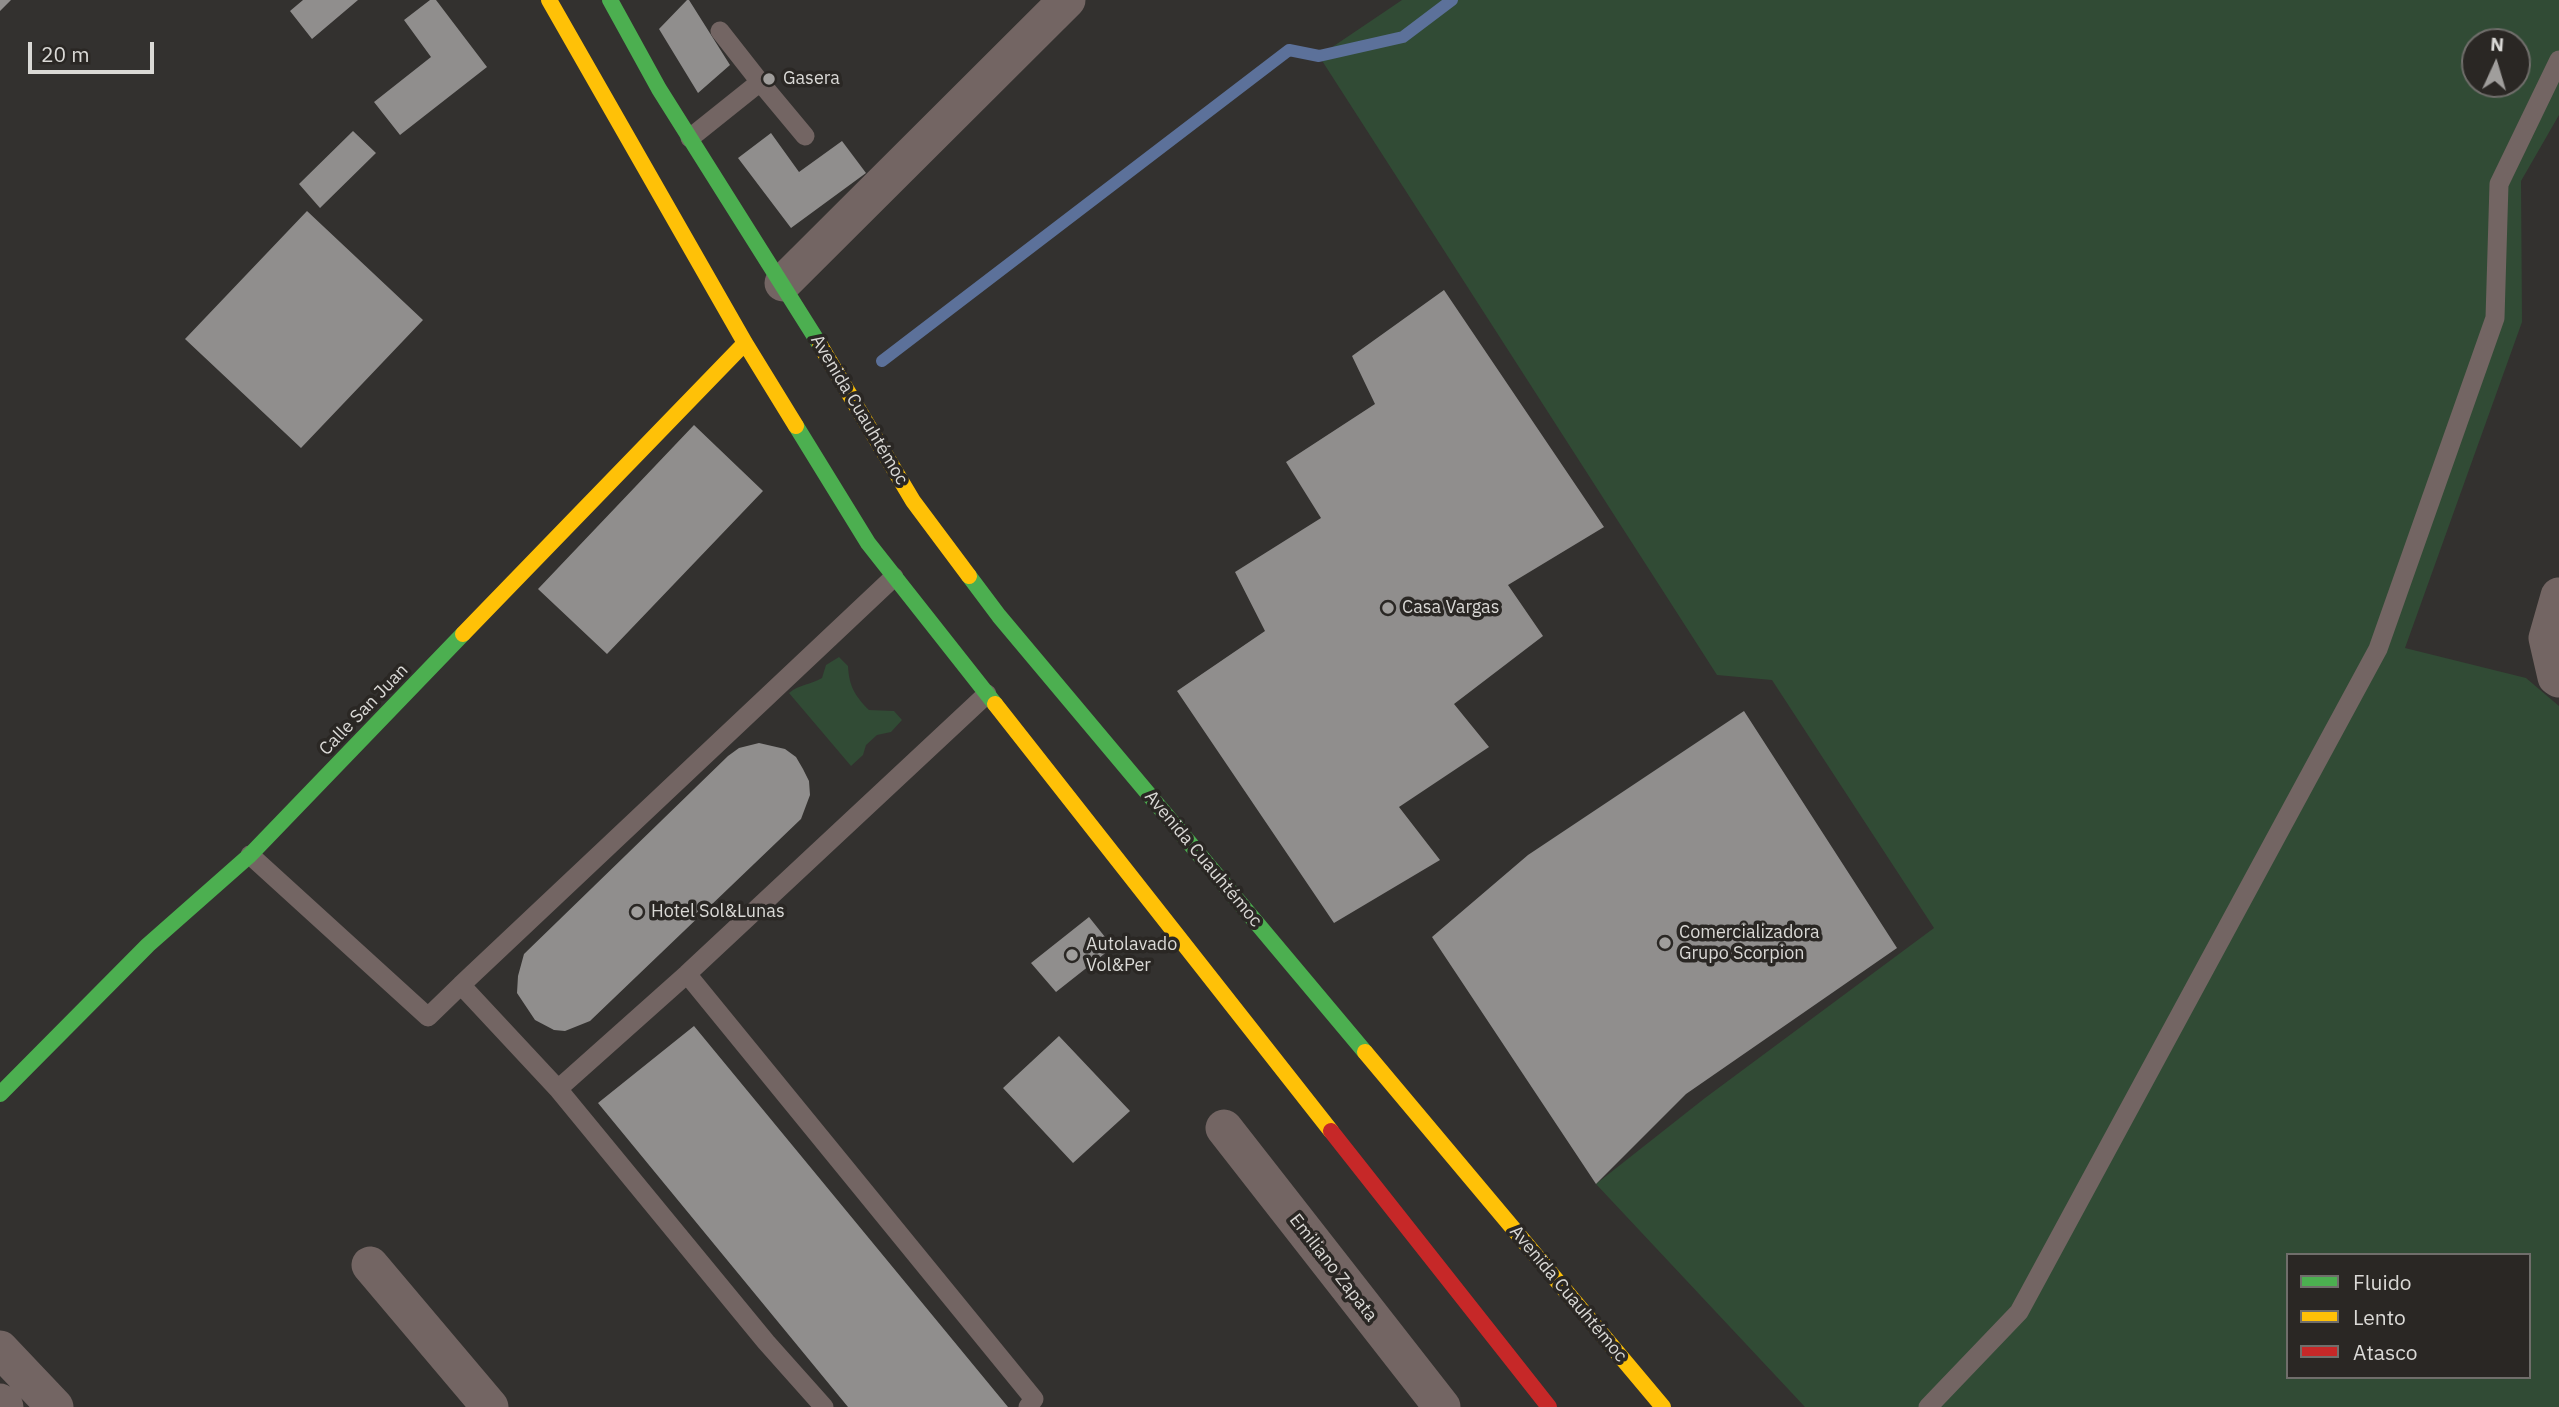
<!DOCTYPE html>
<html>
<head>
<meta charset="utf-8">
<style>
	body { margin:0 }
	#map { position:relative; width:2559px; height:1407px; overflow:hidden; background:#33312f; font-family:"IBM Plex Sans",sans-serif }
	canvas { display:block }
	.legend { position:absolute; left:2286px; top:1253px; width:245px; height:126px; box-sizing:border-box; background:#2a2724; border:2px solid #706e6b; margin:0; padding:9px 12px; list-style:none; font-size:21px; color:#dad9d6 }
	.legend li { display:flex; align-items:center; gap:14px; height:35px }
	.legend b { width:35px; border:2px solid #706e6b }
	.north { position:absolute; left:2461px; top:28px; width:70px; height:70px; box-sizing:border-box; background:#2a2724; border:2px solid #706e6b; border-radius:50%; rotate:4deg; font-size:19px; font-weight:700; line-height:28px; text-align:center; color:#dad9d6 }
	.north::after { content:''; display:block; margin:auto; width:24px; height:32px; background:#a09e9c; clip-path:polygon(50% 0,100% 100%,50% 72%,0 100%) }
	.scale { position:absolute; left:28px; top:42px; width:126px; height:32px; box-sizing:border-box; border:4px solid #dad9d6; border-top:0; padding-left:9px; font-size:21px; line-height:24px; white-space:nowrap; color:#dad9d6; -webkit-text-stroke:5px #2a2724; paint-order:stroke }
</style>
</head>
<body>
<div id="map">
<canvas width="2559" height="1407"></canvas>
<ul class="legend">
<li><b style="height:9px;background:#4caf50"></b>Fluido</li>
<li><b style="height:9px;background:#ffc107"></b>Lento</li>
<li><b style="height:9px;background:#c62828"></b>Atasco</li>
</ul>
<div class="north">N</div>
<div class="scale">20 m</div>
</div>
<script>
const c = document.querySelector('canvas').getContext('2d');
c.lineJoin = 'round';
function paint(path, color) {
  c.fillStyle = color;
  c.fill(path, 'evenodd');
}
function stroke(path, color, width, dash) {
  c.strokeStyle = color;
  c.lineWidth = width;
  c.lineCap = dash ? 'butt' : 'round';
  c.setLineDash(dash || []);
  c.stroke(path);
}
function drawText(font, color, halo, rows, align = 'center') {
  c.font = font + ' "IBM Plex Sans",sans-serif';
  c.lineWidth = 7;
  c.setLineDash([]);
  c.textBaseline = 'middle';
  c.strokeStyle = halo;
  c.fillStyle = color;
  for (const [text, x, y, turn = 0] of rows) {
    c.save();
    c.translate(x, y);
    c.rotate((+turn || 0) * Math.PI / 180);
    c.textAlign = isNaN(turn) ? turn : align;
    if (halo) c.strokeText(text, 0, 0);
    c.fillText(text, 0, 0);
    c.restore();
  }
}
const green = new Path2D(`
	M1402 0H2559V115L2521 181 2522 322 2405 648 2526 678 2559 706V1407H1805L1596 1184 1705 1098 1934 928 1772 680 1717 675 1319 56ZM2475 42H2517V84H2475ZM2288 1255H2529V1377H2288Z
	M839 657 848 666C849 686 855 696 869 710L894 711 902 720 891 732 877 735 866 745 863 755 851 766 789 693C800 684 810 685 822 678L826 665Z`);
const stream = new Path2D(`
	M882 361 1289 50 1319 56 1403 37 1452 0`);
const building = new Path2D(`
	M0 0H11L0 11Z
	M303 0H358L312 39 290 11Z
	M430 0H436L487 67 400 135 374 102 431 57 404 20Z
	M687 0H689L730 65 698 93 659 29Z
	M353 131 376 153 320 208 299 184Z
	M771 133 799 172 842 141 866 173 791 228 738 158Z
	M307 211 423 320 301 448 185 339Z
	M1444 290 1604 527 1508 585 1543 636 1454 704 1489 747 1399 807 1440 860 1334 923 1177 691 1265 631 1235 572 1321 518 1286 462 1375 404 1352 356Z
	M694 425 763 491 607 654 538 589Z
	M1744 711 1897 948 1686 1094 1596 1184 1432 937 1528 855Z
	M759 743 785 749 796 757 803 769 809 781 810 795 801 819 590 1021 565 1031 554 1030 535 1020 517 993 518 976 524 954 728 756 739 748Z
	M1089 917 1113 947 1056 992 1031 963Z
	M694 1026 1008 1407H848L598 1103Z
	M1059 1036 1130 1111 1073 1163 1003 1088Z`);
const lane = new Path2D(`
	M720 31 760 82
	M690 138 760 82 805 136
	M250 855 428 1017 461 985
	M687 974 1034 1399 1028 1407
	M558 1089 687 974 987 694
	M824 1407 766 1342 558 1089 461 985 894 577
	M1928 1407 2019 1312 2378 649 2495 318 2499 184 2559 60`);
const street = new Path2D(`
	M783 283 1067 0
	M2559 596 2547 638 2556 677 2559 679
	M1224 1128 1442 1407
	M370 1265 490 1407
	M0 1349 55 1407
	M0 1402 5 1407`);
const fast = new Path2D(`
	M610 0 659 89 820 345
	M796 426 868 543 995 704
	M969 576 999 616 1365 1052
	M0 1094 148 945 250 855 463 634`);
const slow = new Path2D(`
	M549 0 745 343 796 426
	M820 345 913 501 969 576
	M463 634 745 343
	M995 704 1331 1131
	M1365 1052 1663 1407`);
const jam = new Path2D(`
	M1331 1131 1549 1407`);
const markers = [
	[769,79,7,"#a09e9c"],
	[1388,608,7,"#a09e9c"],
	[637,912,7,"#a09e9c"],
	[1665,943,7,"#a09e9c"],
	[1072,955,7,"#a09e9c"]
];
const poiNames = [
	["Gasera",783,79],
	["Casa Vargas",1402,608],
	["Hotel Sol&Lunas",651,912],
	["Comercializadora",1679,933],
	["Grupo Scorpion",1679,954],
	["Autolavado",1086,945],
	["Vol&Per",1086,966]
];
const streetNames = [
	["Avenida Cuauhtémoc",859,410,59],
	["Calle San Juan",364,710,-46],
	["Avenida Cuauhtémoc",1203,859,50],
	["Emiliano Zapata",1333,1268,52],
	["Avenida Cuauhtémoc",1568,1294,50]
];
paint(green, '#314b35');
stroke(stream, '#5c719a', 12);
paint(building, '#908e8d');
stroke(lane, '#736563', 19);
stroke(street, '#736563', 37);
stroke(fast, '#4caf50', 16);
stroke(slow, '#ffc107', 16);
stroke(jam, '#c62828', 16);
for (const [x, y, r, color] of markers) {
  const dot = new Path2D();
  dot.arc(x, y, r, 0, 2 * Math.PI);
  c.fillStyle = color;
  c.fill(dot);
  stroke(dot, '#2a2724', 2.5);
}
drawText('18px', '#dad9d6', '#2a2724', poiNames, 'left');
drawText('18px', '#dad9d6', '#2a2724', streetNames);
</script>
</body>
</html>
